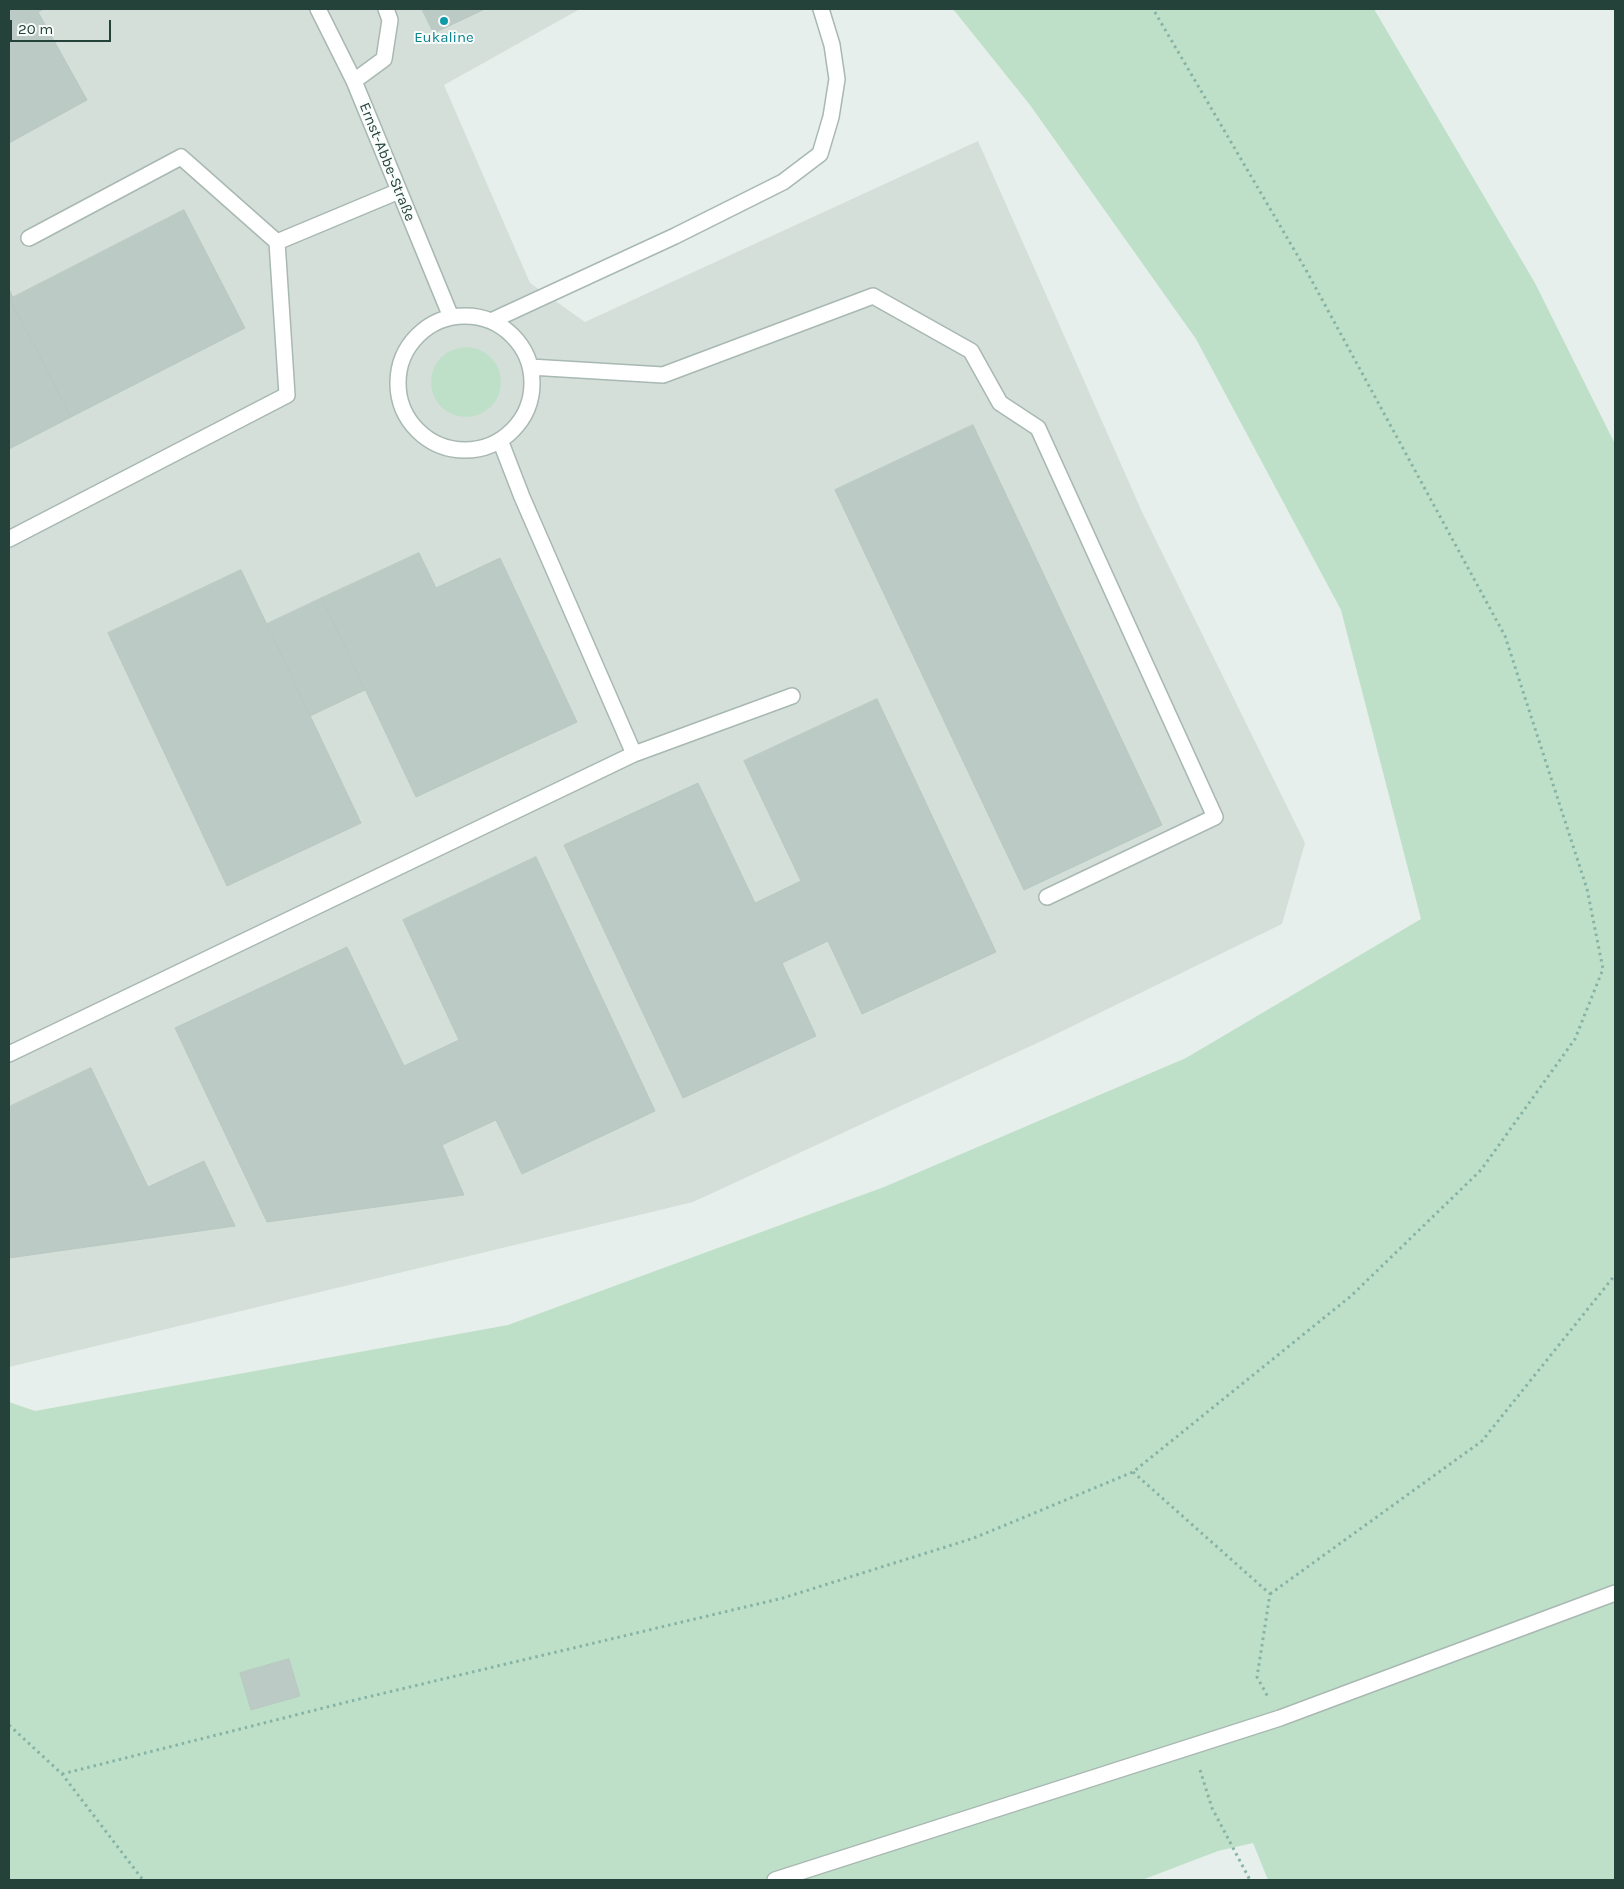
<!DOCTYPE html>
<html>
<head>
<meta charset="utf-8">
<style>
	body { margin:0 }
	#map { position:relative; width:1624px; height:1889px; overflow:hidden; background:#e6efeb; font-family:Karla,sans-serif }
	canvas { display:block }
	.frame { position:absolute; inset:0; border:10px solid #24423a; pointer-events:none }
	.scale { position:absolute; left:10px; top:20px; width:101px; height:22px; box-sizing:border-box; border:2px solid #24423a; border-top:0; padding-left:6px; font-size:15px; line-height:18px; white-space:nowrap; color:#24423a; -webkit-text-stroke:4px #f7fbf9; paint-order:stroke }
</style>
</head>
<body>
<div id="map">
<canvas width="1624" height="1889"></canvas>
<div class="frame"></div>
<div class="scale">20 m</div>
</div>
<script>
const c = document.querySelector('canvas').getContext('2d');
c.lineJoin = 'round';
function paint(path, color) {
  c.fillStyle = color;
  c.fill(path, 'evenodd');
}
function stroke(path, color, width, dash) {
  c.strokeStyle = color;
  c.lineWidth = width;
  c.lineCap = dash ? 'butt' : 'round';
  c.setLineDash(dash || []);
  c.stroke(path);
}
function drawText(font, color, halo, rows, align = 'center') {
  c.font = font + ' Karla,sans-serif';
  c.lineWidth = 4;
  c.setLineDash([]);
  c.textBaseline = 'middle';
  c.strokeStyle = halo;
  c.fillStyle = color;
  for (const [text, x, y, turn = 0] of rows) {
    c.save();
    c.translate(x, y);
    c.rotate((+turn || 0) * Math.PI / 180);
    c.textAlign = isNaN(turn) ? turn : align;
    if (halo) c.strokeText(text, 0, 0);
    c.fillText(text, 0, 0);
    c.restore();
  }
}
const built = new Path2D(`
	M9 9H580L444 85 530 283 585 322 978 141 1143 514 1305 843 1282 924 1048 1038 693 1202 9 1367Z`);
const green = new Path2D(`
	M953 9H1374L1535 283 1615 444V1880H1268L1253 1843 1218 1851 1142 1880H9V1402L35 1411 508 1325 884 1187 1186 1058 1421 919 1341 610 1196 339 1030 105Z
	M431 382a35 35 0 1 1 70 0a35 35 0 1 1-70 0Z`);
const building = new Path2D(`
	M9 9H44L38 12 87 100 9 143Z
	M422 9H485L434 33Z
	M184 210 245 328 71 417 10 299Z
	M9 289 13 298 10 299 71 417 9 449Z
	M973 425 1162 825 1024 890 835 490Z
	M419 553 436 588 500 558 577 722 416 797 322 598Z
	M241 570 361 823 227 886 108 633Z
	M322 598 365 690 310 716 267 624Z
	M877 699 996 952 862 1014 828 941 782 963 816 1036 683 1098 564 845 698 783 755 903 801 881 744 761Z
	M536 857 655 1111 522 1174 496 1120 442 1145 464 1195 267 1222 175 1028 347 947 404 1066 459 1040 403 920Z
	M91 1068 148 1187 204 1161 235 1226 9 1258V1107Z
	M289 1659 300 1696 251 1710 240 1673Z`);
const path = new Path2D(`
	M1133 1472 1270 1594 1257 1677 1268 1697
	M1270 1594 1482 1441 1615 1275
	M9 1725 62 1774 143 1880
	M1200 1770 1212 1808 1250 1880
	M62 1774 355 1700 783 1598 974 1538 1133 1472 1351 1296 1481 1170 1575 1039 1603 969 1587 889 1505 636 1306 270 1153 9`);
const minor = new Path2D(`
	M318 9 354 81 451 317
	M354 81 384 59 390 20 386 9
	M29 238 181 157 277 242
	M398 383a67 67 0 1 1 134 0a67 67 0 1 1-134 0Z
	M491 321 675 236 783 182 820 154 831 117 837 79 832 45 821 9
	M530 367 663 375 873 296 971 351 1000 403 1038 428 1215 817 1047 897
	M500 440 522 497 634 754 792 696
	M9 539 287 395 277 242 399 191
	M9 1054 634 754
	M775 1880 1280 1718 1615 1593`);
const markers = [
	[444,21,5,"#0f9aa8"]
];
const cultureNames = [
	["Eukaline",444,38]
];
const streetNames = [
	["Ernst-Abbe-Straße",387,162,68]
];
paint(built, '#d4dfda');
paint(green, '#bfe0c8');
paint(building, '#bbcac4');
stroke(building, '#b8c9c2', 1);
stroke(minor, '#a8b8b2', 18);
stroke(path, '#86b3a5', 3, [2.5, 4]);
stroke(minor, '#fff', 15);
for (const [x, y, r, color] of markers) {
  const dot = new Path2D();
  dot.arc(x, y, r, 0, 2 * Math.PI);
  c.fillStyle = color;
  c.fill(dot);
  stroke(dot, '#f7fbf9', 2);
}
drawText('15px', '#0d838f', '#f7fbf9', cultureNames);
drawText('15px', '#24423a', '#f7fbf9', streetNames);
</script>
</body>
</html>
